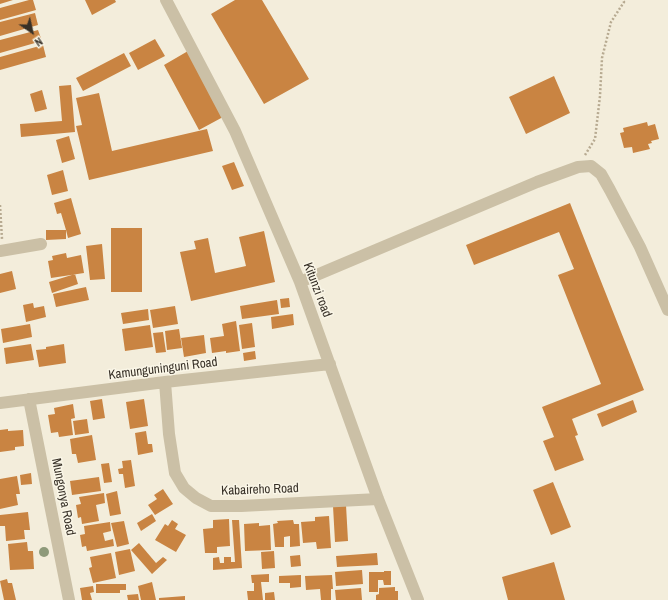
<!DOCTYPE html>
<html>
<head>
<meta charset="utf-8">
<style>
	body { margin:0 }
	#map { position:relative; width:668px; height:600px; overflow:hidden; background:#f3eddb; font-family:"Archivo Narrow",sans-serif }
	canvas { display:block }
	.north { position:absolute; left:12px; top:12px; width:40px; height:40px; -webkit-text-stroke:3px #faf6e7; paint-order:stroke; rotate:146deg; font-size:11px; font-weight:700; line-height:16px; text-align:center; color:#373027 }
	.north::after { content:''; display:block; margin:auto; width:14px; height:18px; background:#373027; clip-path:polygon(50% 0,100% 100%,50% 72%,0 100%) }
</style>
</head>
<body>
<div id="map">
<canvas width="668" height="600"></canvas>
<div class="north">N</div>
</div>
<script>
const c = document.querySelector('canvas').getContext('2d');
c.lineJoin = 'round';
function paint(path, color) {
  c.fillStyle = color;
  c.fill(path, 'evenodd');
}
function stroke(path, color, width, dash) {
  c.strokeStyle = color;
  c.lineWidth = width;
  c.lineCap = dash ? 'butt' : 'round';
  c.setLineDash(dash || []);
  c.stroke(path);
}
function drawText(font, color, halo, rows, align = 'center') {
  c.font = font + ' "Archivo Narrow",sans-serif';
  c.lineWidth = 3;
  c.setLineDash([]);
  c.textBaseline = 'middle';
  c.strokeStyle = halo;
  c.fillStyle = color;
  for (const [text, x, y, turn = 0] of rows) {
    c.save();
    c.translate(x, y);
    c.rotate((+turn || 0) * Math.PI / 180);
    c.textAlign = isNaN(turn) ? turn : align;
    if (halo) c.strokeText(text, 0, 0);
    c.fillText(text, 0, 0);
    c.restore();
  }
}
const building = new Path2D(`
	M0 0H13L0 4Z
	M29 0H33L36 10 0 20V8Z
	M85 0H115L116 2 92 15Z
	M235 0H262L309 79 264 104 211 14Z
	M35 13 38 25 0 36V22Z
	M38 30 42 41 0 53V40Z
	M155 39 165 56 138 70 129 53Z
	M43 45 46 57 0 70V57Z
	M188 51 223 117 199 130 164 65Z
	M124 53 131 66 83 91 76 78Z
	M554 76 570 113 526 134 509 97Z
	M71 85 75 132 21 137 20 124 62 121 59 86Z
	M42 90 47 109 35 112 30 94Z
	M99 93 112 151 207 129 213 151 89 180 76 126 82 125 76 98Z
	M647 122 648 126 655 124 659 139 651 141 652 143 648 144 650 149 633 153 632 147 624 148 620 133 624 132 623 128Z
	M69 136 75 159 62 163 56 140Z
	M234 162 244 186 232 190 222 166Z
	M63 170 68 191 52 195 47 175Z
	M71 198 81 234 68 238 66 230V239L46 240V230H66L61 213 57 214 54 203Z
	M570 203 644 390 572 419 578 435 575 436 584 460 555 471 543 441 554 437 542 407 601 384 558 275 574 269 559 232 474 265 466 245Z
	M111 228H142V292H111Z
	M264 231 275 282 191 301 180 252 196 249 194 241 208 238 215 273 246 266 239 237Z
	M102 244 105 279 90 280 86 246Z
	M66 253 67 258 81 255 84 273 51 278 48 261 53 260 52 256Z
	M12 271 16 289 0 293V274Z
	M75 274 78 284 52 293 49 282Z
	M86 287 89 300 56 307 53 294Z
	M289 298 290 307 281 308 280 299Z
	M277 300 279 314 242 319 240 306Z
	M33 303 34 308 44 306 46 317 26 322 23 305Z
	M175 306 178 324 153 328 150 310Z
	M148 309 149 320 123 324 121 313Z
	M293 314 294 325 272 329 271 317Z
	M236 321 240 351 226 353V351L212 353 210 338 224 336 222 324Z
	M252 323 255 347 242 349 239 325Z
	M30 324 32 337 3 343 1 329Z
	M150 325 153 347 125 351 122 329Z
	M179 329 182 348 167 350 165 331Z
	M163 332 166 352 156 353 153 333Z
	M204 335 206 353 184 357 181 338Z
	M31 344 34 360 6 364 4 348Z
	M64 344 66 363 39 367 36 350 46 349V347Z
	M255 351 256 359 244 361 243 353Z
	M102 399 105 418 93 420 90 401Z
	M144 399 148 426 130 429 126 402Z
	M633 400 637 412 602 427 597 414Z
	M73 404 75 418 71 419 73 435 59 437 58 432 51 433 48 415 55 414 54 408Z
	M87 419 89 433 75 435 73 421Z
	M8 429V431L23 430 24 446 15 447V450L0 452V430Z
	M146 431 148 444H152L153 452 138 455 135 433Z
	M92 435 96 460 78 463 76 454H72L70 439Z
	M131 460 135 486 125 488 123 474H119L118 469 123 468 122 461Z
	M109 463 112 482 104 483 101 464Z
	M31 473 32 484 21 485 20 475Z
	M17 476 20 494H16L18 505 0 509V479Z
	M99 477 101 491 72 495 70 481Z
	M553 482 571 527 551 535 533 490Z
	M163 489 173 504 155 515 148 505 157 499 154 495Z
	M117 491 121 514 110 516 106 494Z
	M104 493 105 503 96 505 99 521 82 524 81 517 78 518 76 505 81 504 79 497Z
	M346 505 348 541 335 542 333 506Z
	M28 512 30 530H24L25 539 6 541 5 526H0V515Z
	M152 514 156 521 141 531 137 523Z
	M329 516 331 548 317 549 316 542 303 543 301 522 315 521V517Z
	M229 519 230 546 217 547V553H205L203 529 213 528V520Z
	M172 520 178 524 175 529 186 535 176 552 155 540 165 524 168 526Z
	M232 520H239L242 568 213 570V558L219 557 220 563H224V557H231V562H235Z
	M293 520 294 524H299L300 546 290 547V536L284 537V547H275L273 524 278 523 277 521Z
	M124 521 129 544 117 547 111 523Z
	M110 522 111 531 103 533 105 541 113 539 114 546 87 551 86 546 82 547 80 535 85 534 84 526Z
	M259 523V526L270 525 271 550 245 551 244 524Z
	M27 542 28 551H33L34 569 10 570 8 544Z
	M139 543 156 563 163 557 167 560 152 574 131 550Z
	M130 549 135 571 119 575 115 552Z
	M274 551 275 568 262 569 261 552Z
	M111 553 116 578 93 583 89 568 92 567 90 557Z
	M377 553 378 565 337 567 336 556Z
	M300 555 301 566 291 567 290 556Z
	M554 562 565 600H508L502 577Z
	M362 570 363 584 336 586 335 572Z
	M384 571H391V585H384L383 580H378V592H369V572H384Z
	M269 574V582H261L263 600H248L247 591H254V583H252L251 575Z
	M301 575V587L290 588V583H279V576Z
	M332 575 333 589H331V600H321L320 589 306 590 305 576Z
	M7 579 8 583H12L16 600H4L0 581Z
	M152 582 156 600H141L138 586Z
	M96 584H126V590H120V593H96Z
	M93 586 94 592 90 593 92 600H82L80 588Z
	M395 587V591H398V600H376V595L379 594V588Z
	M361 588 362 600H336L335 590Z
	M274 592 275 600H265V593Z
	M138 594 139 600H128L127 595Z
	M185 596V600H159V598Z`);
const path = new Path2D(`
	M585 155 595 139 600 96 602 58 611 22 624 2 622 0
	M0 205 2 239`);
const minor = new Path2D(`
	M166 0 235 131 300 282 378 499 418 600
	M0 251 41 244
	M300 282 537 182 578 167 591 166 601 174 610 190 640 247 668 310
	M165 382 169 434 175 473 184 488 196 498 211 506H241L378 499
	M29 399 69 600
	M0 403 165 382 330 364`);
const trees = [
	[44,552]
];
const streetNames = [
	["Kitunzi road",317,290,69],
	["Kamunguninguni Road",163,369,-7],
	["Kabaireho Road",260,490,-2],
	["Mungonya Road",63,497,79]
];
paint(building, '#c98442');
stroke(path, '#b7aa91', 2.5, [2, 2]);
stroke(minor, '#cbc0a6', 12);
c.fillStyle = '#8e9a7a';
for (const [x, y] of trees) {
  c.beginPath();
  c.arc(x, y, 5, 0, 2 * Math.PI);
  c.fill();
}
drawText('13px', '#373027', '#faf6e7', streetNames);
</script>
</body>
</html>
